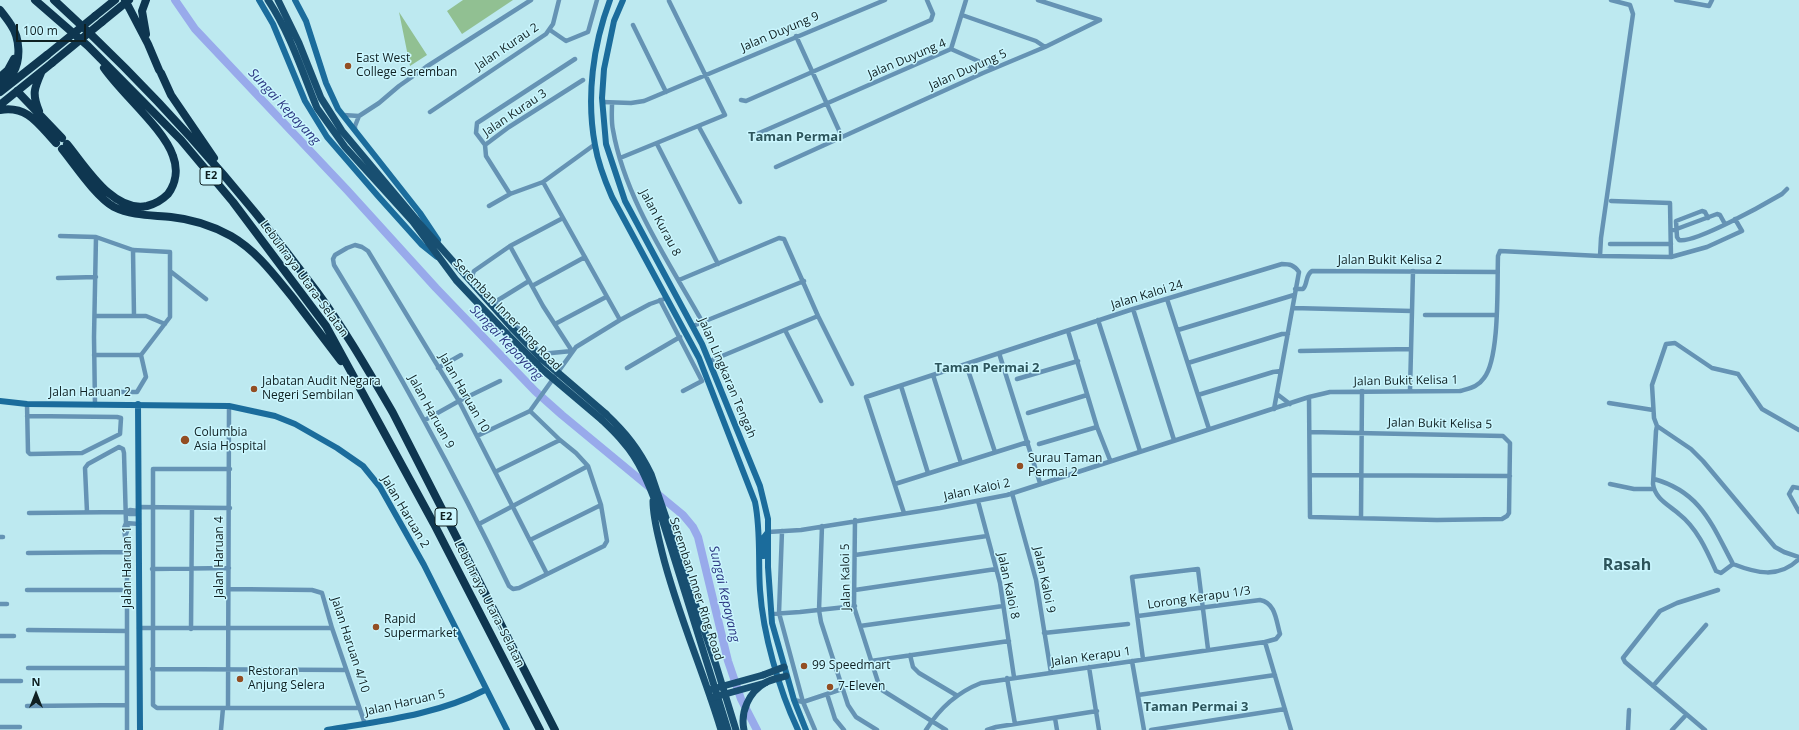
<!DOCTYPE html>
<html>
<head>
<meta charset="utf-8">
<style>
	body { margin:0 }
	#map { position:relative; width:1799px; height:730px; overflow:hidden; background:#bde9f0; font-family:"Open Sans",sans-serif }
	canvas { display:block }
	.north { position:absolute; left:16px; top:674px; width:40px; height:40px; -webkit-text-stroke:3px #caf6fe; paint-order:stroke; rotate:0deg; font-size:11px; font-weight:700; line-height:16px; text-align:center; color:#0f2022 }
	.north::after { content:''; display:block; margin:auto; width:14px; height:18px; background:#0f2022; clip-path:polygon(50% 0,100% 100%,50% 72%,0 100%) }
	.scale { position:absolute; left:16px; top:24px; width:70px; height:18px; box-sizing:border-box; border:2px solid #0f2022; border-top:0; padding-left:5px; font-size:12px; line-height:14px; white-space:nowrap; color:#0f2022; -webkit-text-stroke:3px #caf6fe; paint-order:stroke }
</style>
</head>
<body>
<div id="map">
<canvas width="1799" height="730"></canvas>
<div class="north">N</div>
<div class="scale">100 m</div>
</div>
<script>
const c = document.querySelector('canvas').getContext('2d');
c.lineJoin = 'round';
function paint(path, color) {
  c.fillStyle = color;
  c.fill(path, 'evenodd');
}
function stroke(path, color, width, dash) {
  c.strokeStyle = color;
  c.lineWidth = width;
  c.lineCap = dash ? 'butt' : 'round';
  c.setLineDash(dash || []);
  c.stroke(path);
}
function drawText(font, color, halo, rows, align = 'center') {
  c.font = font + ' "Open Sans",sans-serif';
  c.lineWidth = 3;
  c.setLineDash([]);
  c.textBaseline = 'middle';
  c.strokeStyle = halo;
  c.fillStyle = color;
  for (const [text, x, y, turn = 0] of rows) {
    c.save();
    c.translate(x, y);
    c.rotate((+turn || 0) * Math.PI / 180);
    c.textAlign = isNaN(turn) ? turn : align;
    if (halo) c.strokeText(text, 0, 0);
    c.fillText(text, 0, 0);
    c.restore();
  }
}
const green = new Path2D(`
	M463 0H513L462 34 447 11Z
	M399 12 427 55 410 66Z`);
const river = new Path2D(`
	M175 0 195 29 347 190 436 288 535 391 562 415 683 515 693 527 698 537 728 661 741 699 757 730`);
const street = new Path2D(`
	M1038 0 1100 20
	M1676 0 1709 6 1712 0
	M962 15 1036 41 1045 47
	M633 25 666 92
	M550 30 566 41 588 32 597 0
	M796 36 842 137
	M951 49 966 0
	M741 100 746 101 931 20 933 14 927 0
	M602 102 631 103 644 101 885 0
	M612 103C612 112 611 121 613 130 625 199 669 262 703 323
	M430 112 546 34 553 24 559 0
	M343 115 359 116 379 103 399 86 426 67 531 0
	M699 127 740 202
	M355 131V126L359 116
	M757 134 951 49 994 68
	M657 144 718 264
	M485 145 476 133 477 123 575 59
	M620 158 725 115 669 1
	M776 167 983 73 1045 47 1100 20
	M543 182 620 320
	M510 194 486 156 485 145 509 127 583 80
	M1611 201 1670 203 1671 257
	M489 206 510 194 543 182 594 145
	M1708 218 1705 212 1702 211 1676 221 1677 237 1679 240C1694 244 1765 204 1782 194L1787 189
	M1674 230 1717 214 1720 215 1725 224
	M60 236 96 237 133 250 170 252V317L141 355H94
	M1610 244H1671
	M510 246 543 306 572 351 541 354 472 276 474 271 510 246 563 218
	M133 250 134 316
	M1600 256 1601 238 1633 14 1630 5 1611 0
	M170 271 206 299
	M58 278 96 277
	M679 280 779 238 784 239 818 316 852 384
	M532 286 585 257
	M1295 289H1303C1308 284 1305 275 1312 271L1497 272
	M1167 299 1209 429
	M660 300 702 381 683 391
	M495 302 529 281
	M1293 308 1412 311
	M1133 309 1174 440
	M1425 315H1496
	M95 316H146L165 324
	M1098 320 1140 451
	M555 324 606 297
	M693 326 804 281
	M785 330 821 401
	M1178 330 1294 295
	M1068 331 1097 427 1110 460
	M1300 351 1411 349
	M999 353 1040 483
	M710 361 818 316
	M1188 363 1282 334H1288
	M966 364 995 452
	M438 368 461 355
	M627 368 680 337
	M933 375 961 463
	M1017 379 1078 361
	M901 386 928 473
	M1410 391 1413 271
	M95 392H137L146 377 141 355
	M1277 394 1290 404
	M1198 395 1273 372 1281 371
	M1309 397 1310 517 1437 520 1502 519 1507 516 1509 513 1510 443 1503 436 1310 432
	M1609 403 1653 410
	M27 404 28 452 30 454 82 453 120 434 121 418 117 417 27 416
	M95 405 94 337 96 237
	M530 411 560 440 576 453 588 466 601 505 607 541 604 546 519 588 513 589 509 586C456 476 398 369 334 265L333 259 335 255 347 248 355 245 362 247 368 251 459 401 547 574
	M1028 413 1087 395
	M425 420 459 401 500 381
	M1657 426 1656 431 1653 484C1655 499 1669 505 1679 514 1697 528 1707 551 1716 571L1721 573 1733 564
	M1799 430 1762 409 1738 374 1712 368 1675 343 1666 344 1652 385 1654 418 1657 426 1691 449 1703 461 1775 547 1784 552 1799 557
	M477 436 530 411 576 347 620 320 650 304 667 298
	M1039 444 1097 427
	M230 469H153V705L157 708H359
	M495 472 560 440
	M1310 475 1510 476
	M1654 479C1701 492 1712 525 1733 564 1756 573 1779 579 1799 559
	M895 484 1028 442
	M1610 484 1634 489H1654
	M1799 488 1793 487 1789 494 1799 512
	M1012 493 1036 580 1051 673
	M978 501 1000 583 1014 677
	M138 507 230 508
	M87 512 85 468 88 464 119 447 123 449 124 453 126 523 128 528 126 534
	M126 512 129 514H139
	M29 513 126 512 130 510 139 511
	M904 513 866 397 1133 309 1282 264C1290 264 1294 265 1299 272L1274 409
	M1361 518 1362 391
	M855 520 854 607 878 682 882 690 946 730
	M126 523 124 528 127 552V730
	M126 523 139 524
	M479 524 588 466
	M822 526 819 610 821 622 848 705 856 717 877 730
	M782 531 779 613 803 702 815 730
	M768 532 801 530 940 508 1007 495 1309 397 1330 392 1460 391C1470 388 1478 387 1484 378 1500 358 1497 283 1498 256L1500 251 1600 256 1671 257 1707 247 1742 231 1735 219
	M0 537H3
	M530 540 601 505
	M28 553 127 552
	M855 555 987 536
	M152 569 229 568
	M229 589 312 590 322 593 332 628 365 724
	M27 590H127
	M855 590 996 569
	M0 604H7
	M771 614 800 612 855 606
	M860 626 1003 606
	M139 628H332
	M191 629 192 508
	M28 630 127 631
	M1044 633 1128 624
	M0 636H14
	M1265 642 1291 730
	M910 655 913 667 919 673 956 695
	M1143 659 1132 577 1198 569 1208 649
	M871 661 1009 641
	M1132 661 1144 730
	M1089 667 1099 730
	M28 668H127
	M152 669 346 670
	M1007 678 1015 724
	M0 681H21
	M1653 686 1706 625
	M827 694 835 719 844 730
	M1138 695 1275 675
	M794 700 803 702 842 689
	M27 706 127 705
	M228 708 229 406
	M1055 718 1057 730
	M0 727H20
	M221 730 223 708
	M926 730C939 709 958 692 981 683L1265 642 1276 639 1280 634C1276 621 1276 603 1260 600L1138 616
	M987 730 996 727 1097 711
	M1151 730 1285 709
	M1628 730 1629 710
	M1672 730 1686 715
	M1705 730 1625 662 1623 658 1660 611 1677 603 1718 590`);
const secondary = new Path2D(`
	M259 0 273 24 305 101 327 137 378 196 422 245 437 257
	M295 0 306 21 326 83 338 109 420 213 438 240
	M610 0C593 45 586 97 595 145 598 163 605 181 612 197L699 358 755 502C761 531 758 561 760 590 763 634 779 690 798 730
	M623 0 614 21 604 69 602 98 606 144 625 201 702 344 760 486 768 519V567L772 623 794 700 806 730
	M0 401 27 404 229 406 275 416 295 424 337 448 363 466 380 487 424 565 507 730
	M138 404 140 730
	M763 556 764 537 768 532
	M327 730C380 721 437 715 485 690`);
const primary = new Path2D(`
	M268 0C290 33 302 71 317 108L345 147 413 222 456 280 507 334
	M278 0 299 43 321 98 342 131 420 224 512 328
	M606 414C626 433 639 449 651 474L716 665 736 730
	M602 420C609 427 617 434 623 442 642 463 652 493 662 519L728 730
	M653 501C653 518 658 535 662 552 677 613 703 670 721 730
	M763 675 784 667
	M744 730C740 712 749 692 765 683 771 679 780 678 786 676`);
const highway = new Path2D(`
	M35 0 88 46 181 140 233 202 326 326 434 524 540 730
	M54 0C151 88 239 187 317 292 345 330 369 372 393 413L555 730
	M125 0 148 44 159 70
	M146 0 142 11 146 34
	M0 10C4 15 8 20 11 25 20 38 21 60 13 73 10 78 4 82 0 86
	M95 16 115 0
	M102 22 129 0
	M161 73 171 95 214 158
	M0 77 8 70 14 59
	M17 91 62 138
	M0 92 47 55
	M0 105 52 63
	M0 110C28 105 39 125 56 143
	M39 111C32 94 34 89 41 73
	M67 144C86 167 113 213 147 206 155 204 162 200 168 194 176 183 178 169 173 156 164 129 122 94 104 68
	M62 149C75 165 96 197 114 207 132 216 152 215 171 217 191 219 213 226 231 236 257 251 275 276 293 298 309 319 325 340 341 361`);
const primaryBridge = new Path2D(`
	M512 328 542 359 606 414
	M507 334 543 370 602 420
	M709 690 763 675
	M711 698 765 683`);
const highwayBridge = new Path2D(`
	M47 55 95 16
	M52 63 102 22`);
const markers = [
	[348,66,4,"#934e23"],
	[254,389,4,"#934e23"],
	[185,440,5,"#934e23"],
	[1020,466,4,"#934e23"],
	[376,627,4,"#934e23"],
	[804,666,4,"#934e23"],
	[240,679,4,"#934e23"],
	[830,687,4,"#934e23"]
];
const shields = [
	[211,176,22],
	[446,517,22]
];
const shieldNames = [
	["E2",211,176],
	["E2",446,517]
];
const streetNames = [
	["Jalan Duyung 9",780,32,-23],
	["Jalan Kurau 2",507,47,-34],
	["Jalan Duyung 4",907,59,-23],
	["Jalan Duyung 5",968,70,-24],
	["Jalan Kurau 3",515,113,-34],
	["Jalan Kurau 8",660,223,62],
	["Jalan Bukit Kelisa 2",1390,261],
	["Lebuhraya Utara–Selatan",304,279,54],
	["Jalan Kaloi 24",1147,295,-17],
	["Seremban Inner Ring Road",507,315,46],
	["Jalan Lingkaran Tengah",727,378,67],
	["Jalan Bukit Kelisa 1",1406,381,-1],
	["Jalan Haruan 2",90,393],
	["Jalan Haruan 10",464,393,60],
	["Jalan Haruan 9",431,412,61],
	["Jalan Bukit Kelisa 5",1440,424,1],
	["Jalan Kaloi 2",977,490,-12],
	["Jalan Haruan 2",405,512,59],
	["Jalan Haruan 4",220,557,-90],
	["Jalan Haruan 1",128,567,-90],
	["Jalan Kaloi 5",846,577,-91],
	["Jalan Kaloi 9",1044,580,78],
	["Jalan Kaloi 8",1008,586,78],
	["Seremban Inner Ring Road",696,589,72],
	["Lorong Kerapu 1/3",1199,598,-8],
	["Lebuhraya Utara–Selatan",489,604,63],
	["Jalan Haruan 4/10",350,645,72],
	["Jalan Kerapu 1",1091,657,-8],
	["Jalan Haruan 5",405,703,-13]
];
const poiNames = [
	["East West",356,59],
	["College Seremban",356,73],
	["Jabatan Audit Negara",262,382],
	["Negeri Sembilan",262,396],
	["Columbia",194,433],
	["Asia Hospital",194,447],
	["Surau Taman",1028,459],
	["Permai 2",1028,473],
	["Rapid",384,620],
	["Supermarket",384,634],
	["99 Speedmart",812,666],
	["Restoran",248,672],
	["Anjung Selera",248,686],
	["7-Eleven",838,687]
];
const waterNames = [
	["Sungai Kepayang",284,107,47],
	["Sungai Kepayang",506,343,46],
	["Sungai Kepayang",724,594,77]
];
const neighbourhoodNames = [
	["Taman Permai",795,137],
	["Taman Permai 2",987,368],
	["Taman Permai 3",1196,707]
];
const districtNames = [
	["Rasah",1627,565]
];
paint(green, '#91c092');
stroke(river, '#98aaeb', 8);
stroke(street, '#6593b4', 4.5);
stroke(secondary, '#1b6c9c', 6);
stroke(primary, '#184f71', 7);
stroke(highway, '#0e3650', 8);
stroke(primaryBridge, '#184f71', 7);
stroke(highwayBridge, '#0e3650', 8);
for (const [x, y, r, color] of markers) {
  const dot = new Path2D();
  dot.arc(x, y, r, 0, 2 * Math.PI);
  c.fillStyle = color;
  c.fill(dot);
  stroke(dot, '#caf6fe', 1.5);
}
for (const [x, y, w] of shields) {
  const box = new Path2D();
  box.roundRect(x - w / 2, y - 9, w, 18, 3);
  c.fillStyle = '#caf6fe';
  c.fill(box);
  stroke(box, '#0f2022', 1);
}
drawText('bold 11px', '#0f2022', null, shieldNames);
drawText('12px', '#0f2022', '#caf6fe', streetNames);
drawText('12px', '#0f2022', '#caf6fe', poiNames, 'left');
drawText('italic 13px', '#2b3681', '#caf6fe', waterNames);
drawText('bold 13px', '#2d555c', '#caf6fe', neighbourhoodNames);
drawText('bold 16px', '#2d555c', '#caf6fe', districtNames);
</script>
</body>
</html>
